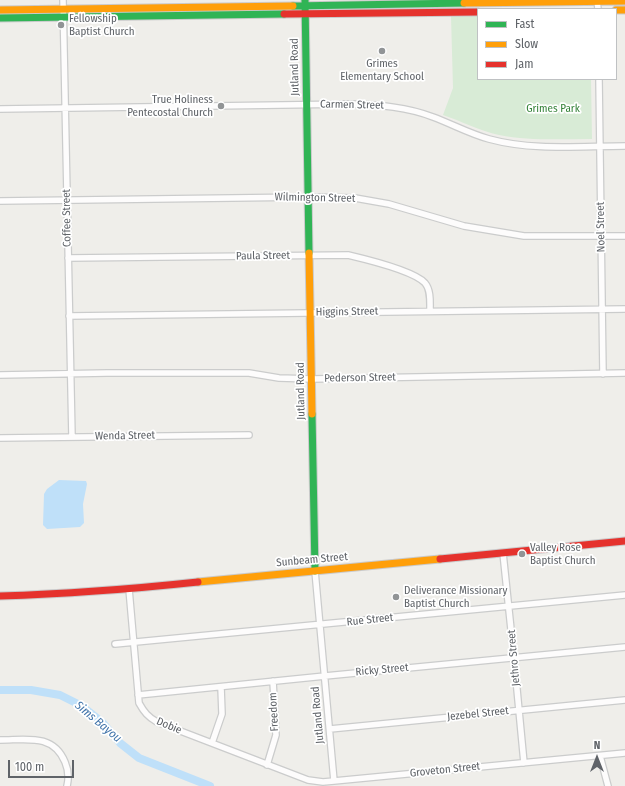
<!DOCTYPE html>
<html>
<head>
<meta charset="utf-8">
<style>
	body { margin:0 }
	#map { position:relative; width:625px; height:786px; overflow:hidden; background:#efeeea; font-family:"Fira Sans Condensed",sans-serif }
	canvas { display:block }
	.legend { position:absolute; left:477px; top:8px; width:140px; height:72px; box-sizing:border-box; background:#fff; border:1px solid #bfc1c3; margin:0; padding:5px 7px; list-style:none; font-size:12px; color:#5f6368 }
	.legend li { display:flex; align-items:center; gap:8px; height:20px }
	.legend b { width:20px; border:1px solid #bfc1c3 }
	.north { position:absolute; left:577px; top:738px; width:40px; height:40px; -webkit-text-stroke:3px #fff; paint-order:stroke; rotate:0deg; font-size:11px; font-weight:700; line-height:16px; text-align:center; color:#5f6368 }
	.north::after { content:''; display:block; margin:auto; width:14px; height:18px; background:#5f6368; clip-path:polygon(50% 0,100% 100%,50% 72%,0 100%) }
	.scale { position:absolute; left:8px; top:760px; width:66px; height:18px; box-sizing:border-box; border:2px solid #5f6368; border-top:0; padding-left:5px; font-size:12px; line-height:14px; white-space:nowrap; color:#5f6368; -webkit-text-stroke:3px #fff; paint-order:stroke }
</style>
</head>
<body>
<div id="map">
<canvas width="625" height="786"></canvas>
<ul class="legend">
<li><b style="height:5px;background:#30b455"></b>Fast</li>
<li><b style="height:5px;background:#ff9f0a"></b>Slow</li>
<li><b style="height:5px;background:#e5322d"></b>Jam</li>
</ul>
<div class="north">N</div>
<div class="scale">100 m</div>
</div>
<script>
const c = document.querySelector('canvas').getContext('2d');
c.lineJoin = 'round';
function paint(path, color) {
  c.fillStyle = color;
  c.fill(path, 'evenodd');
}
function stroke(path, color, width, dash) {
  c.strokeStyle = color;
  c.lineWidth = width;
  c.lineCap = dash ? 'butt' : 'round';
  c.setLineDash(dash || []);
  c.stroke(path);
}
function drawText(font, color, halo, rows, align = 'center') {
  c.font = font + ' "Fira Sans Condensed",sans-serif';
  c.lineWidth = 3.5;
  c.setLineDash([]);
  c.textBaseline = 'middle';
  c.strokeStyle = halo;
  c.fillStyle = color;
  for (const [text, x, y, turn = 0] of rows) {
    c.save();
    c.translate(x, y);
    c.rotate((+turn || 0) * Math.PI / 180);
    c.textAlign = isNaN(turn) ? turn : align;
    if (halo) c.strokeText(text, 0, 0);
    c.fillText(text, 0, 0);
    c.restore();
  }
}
const green = new Path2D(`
	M451 16H478V79H591L592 139C561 139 529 141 499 135 480 131 461 121 443 115L453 88Z`);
const water = new Path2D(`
	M59 480 86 481 87 484 83 504 84 523 80 527 47 529 43 525 44 494 47 489Z`);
const river = new Path2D(`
	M0 690H31L60 695 82 706 102 722 120 743 139 758 210 786`);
const street = new Path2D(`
	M63 0 72 437
	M597 0 598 9
	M599 79 603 374
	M0 109 352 104C380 105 407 107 433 117 452 124 470 134 489 139 533 151 580 146 625 146
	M0 201 309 197 355 198 389 204 464 226 524 236H625
	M68 258 348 255C365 259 414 271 425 283 431 290 430 302 430 311
	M69 316 625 309
	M0 375 107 373H249L279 378 312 379 625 373
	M0 438 249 435
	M503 553 514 658 524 763
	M315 571 334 781
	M129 589 139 703C144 712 148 717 157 722L308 780 323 782 334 781 625 753
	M115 644 625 595
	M138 695 325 676 625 647
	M330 729 625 700
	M0 740C26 740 53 733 65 762 68 769 69 778 67 786
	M212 743 222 714 221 687
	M600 756 608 786
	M267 765 276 735 273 681`);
const fast = new Path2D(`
	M305 0 309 253
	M293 6 464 3
	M0 18 284 14
	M312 414 315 571`);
const slow = new Path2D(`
	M464 3 625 1
	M0 10 293 6
	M616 10H625
	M309 253 312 414
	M198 582 440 559`);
const jam = new Path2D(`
	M284 14 478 12
	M440 559 625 541
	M0 596C66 594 132 589 198 582`);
const markers = [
	[61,25,4,"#919496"],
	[382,51,4,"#919496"],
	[221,106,4,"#919496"],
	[522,554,4,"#919496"],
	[396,597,4,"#919496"]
];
const poiNames = [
	["Fellowship",69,19],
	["Baptist Church",69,32],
	["Grimes",382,64,"center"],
	["Elementary School",382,77,"center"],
	["True Holiness",213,100,"right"],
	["Pentecostal Church",213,113,"right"],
	["Valley Rose",530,548],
	["Baptist Church",530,561],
	["Deliverance Missionary",404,591],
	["Baptist Church",404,604]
];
const streetNames = [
	["Jutland Road",295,67,-91],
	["Carmen Street",352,105,1],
	["Wilmington Street",315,198,1],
	["Coffee Street",67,218,-91],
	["Noel Street",601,227,-91],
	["Paula Street",263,256,-1],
	["Higgins Street",347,312,-1],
	["Pederson Street",360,378,-1],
	["Jutland Road",301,391,-91],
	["Wenda Street",125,436,-1],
	["Sunbeam Street",312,560,-5],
	["Rue Street",370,620,-6],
	["Jethro Street",514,658,-95],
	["Ricky Street",382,670,-5],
	["Freedom",274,712,-93],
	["Jezebel Street",478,714,-6],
	["Jutland Road",318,715,-95],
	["Dobie",169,726,23],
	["Groveton Street",445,770,-6]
];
const parkNames = [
	["Grimes Park",553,109]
];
const waterNames = [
	["Sims Bayou",98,722,40]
];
paint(green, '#d8ebd6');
paint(water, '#bfe0f9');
stroke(river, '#bfe0f9', 8);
stroke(street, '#cbcccc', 8);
stroke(fast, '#cacacb', 9);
stroke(slow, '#cacacb', 9);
stroke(jam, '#cacacb', 9);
stroke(street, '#fdfcfc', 5.5);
stroke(fast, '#30b455', 7);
stroke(slow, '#ff9f0a', 7);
stroke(jam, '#e5322d', 7);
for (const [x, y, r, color] of markers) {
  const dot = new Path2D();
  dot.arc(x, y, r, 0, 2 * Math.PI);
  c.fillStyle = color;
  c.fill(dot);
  stroke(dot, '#fff', 1.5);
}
drawText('11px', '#5f6368', '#fff', poiNames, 'left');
drawText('11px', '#5f6368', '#fff', streetNames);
drawText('11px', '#348238', '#fff', parkNames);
drawText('italic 12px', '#4174aa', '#fff', waterNames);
</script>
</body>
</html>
